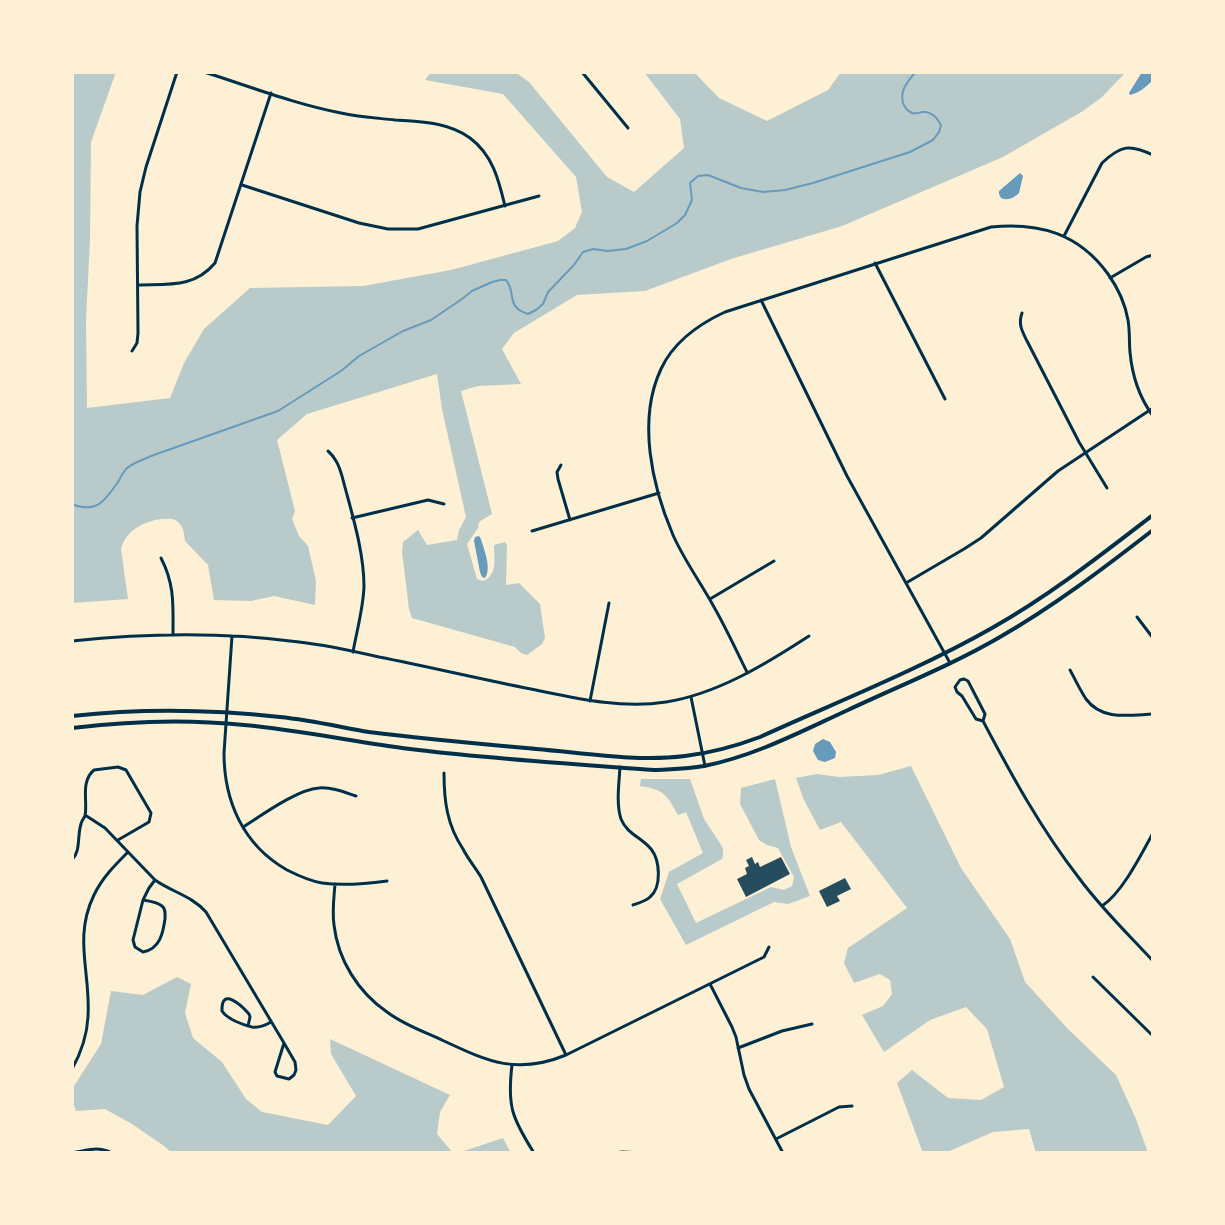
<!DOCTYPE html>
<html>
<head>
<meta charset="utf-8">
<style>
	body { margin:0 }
	#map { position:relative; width:1225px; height:1225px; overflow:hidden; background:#fdf0d5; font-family:"Alegreya Sans",sans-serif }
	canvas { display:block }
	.frame { position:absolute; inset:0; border:74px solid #fdf0d5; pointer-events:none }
</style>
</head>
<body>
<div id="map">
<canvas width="1225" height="1225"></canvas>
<div class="frame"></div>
</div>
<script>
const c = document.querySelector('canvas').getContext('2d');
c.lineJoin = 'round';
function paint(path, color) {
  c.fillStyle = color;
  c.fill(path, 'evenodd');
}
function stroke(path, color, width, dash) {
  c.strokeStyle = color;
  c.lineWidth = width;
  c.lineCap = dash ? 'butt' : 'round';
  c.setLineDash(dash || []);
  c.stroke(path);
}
const green = new Path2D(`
	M72 72H116L91 142 90 239 86 320 87 408 170 398 184 363 204 329 250 288 363 286 451 270 558 241 575 228 582 212 576 177 503 94 425 80 431 72H515L529 82 607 177 634 192 684 148 680 119 644 72H694L719 98 767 121 828 90 841 72H1126L1102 97 1083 111 1003 157 842 226 731 259 645 291 577 295 514 333 502 349 521 384 478 386 461 391 492 514 479 522 478 528 467 544 477 579 483 581C498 575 494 559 494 545L505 542 507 545 506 585 519 583 540 604 545 638 542 644 527 655 521 653 515 647 412 618 409 609 402 552 403 542 418 530 427 545 457 540 459 530 466 517 442 409 437 374 307 414 277 440 295 511 292 519 299 536 308 546 316 581 315 605 274 596 251 601 214 600 208 565 185 541C184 534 184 528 179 523 174 517 168 519 161 519 143 522 126 530 121 549L128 599 72 603Z
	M911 766 961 868 1010 939 1025 982 1068 1029 1116 1075 1136 1119 1148 1153H1036L1029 1129 993 1132 945 1153H923L897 1083 912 1070 948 1098 981 1100 1004 1087 987 1029 966 1007 930 1020 884 1052 862 1015 883 1006 892 994 890 980 880 974 854 983 844 963 848 948 907 908 841 822 820 830 804 800 796 778 817 774 839 777 878 775Z
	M641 779H690L704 819 723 848V856L722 859 677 884 696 923 771 887 784 890 792 886 794 877 778 848 767 845 759 840 740 804 741 788 775 779 791 847 810 896 788 904 774 902 686 945 660 899 669 872 703 853 686 812 678 815C666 794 665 790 640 786Z
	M177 977 191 984 185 1013 193 1038 222 1062 246 1099 262 1112 328 1125 356 1096 331 1054 330 1039 450 1095 440 1112 437 1134 453 1153H172L164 1146 132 1124 105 1109 76 1111 72 1100V1089L101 1044 111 991 143 995Z
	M503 1138 511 1153H458Z`);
const water = new Path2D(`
	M1142 72H1153V80C1146 87 1139 93 1130 95L1129 93Z
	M1020 173 1023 176 1019 193C1014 198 1008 201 1001 198L999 194V191Z
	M479 536 481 539C484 550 492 568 485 578L482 577 480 572 474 541 475 537Z
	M823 739 830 742 836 752 835 758 825 762 818 760 813 751 815 744Z`);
const stream = new Path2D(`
	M72 504C96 514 105 501 118 482 120 478 123 473 126 469 132 463 143 460 151 456L278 411 341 371 359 356 403 331 431 320 462 299 472 291 492 282 500 280H506C517 293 505 307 528 314L536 310 543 304 548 292 574 265 583 252 593 249 608 251 626 249 647 241 677 223 685 215 692 200 690 183 698 176 708 175 741 188 763 192 785 190 813 183 910 152 933 140 939 132 941 125C937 118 932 111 922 112 917 113 918 114 912 113 909 112 907 110 905 107 897 94 907 81 916 72`);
const building = new Path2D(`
	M752 857 755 864 758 862 760 867 781 857 790 874 746 897 737 879 747 874 745 868 749 866 746 860Z
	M845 878 851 889 837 896 840 901 827 907 819 891Z`);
const minor = new Path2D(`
	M204 72C249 86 294 104 341 113 359 117 377 118 395 120 422 122 448 122 470 138 493 155 499 181 505 206
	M582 72 628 128
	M242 185 359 223 388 229H418L539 196
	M1064 236 1102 163C1121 145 1130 144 1153 155
	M875 263 945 399
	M1110 278 1146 257 1153 255
	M138 285C169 284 194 288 215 263L271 93
	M761 300 847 476 950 663
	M1022 313C1018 324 1022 331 1027 341L1079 442 1107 488
	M132 351 137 343 138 333 137 226 140 192 146 167 177 72
	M328 451C336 458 339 466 342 476 351 511 364 550 364 587 363 609 357 630 353 652
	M561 465 557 472 558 479 570 520
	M352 518 428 500 444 504
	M532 531 659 493
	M161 558C175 585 173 606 173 635
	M906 583 964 549 981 538 1058 471 1153 408
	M710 599 774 561
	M1137 617 1153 638
	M232 636 224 753C224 801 243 845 287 870 297 875 309 881 322 883 343 886 365 884 387 881
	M72 641C147 633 224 632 299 642 326 645 353 651 379 657 430 667 480 679 531 689 575 698 620 709 666 702 717 694 766 664 809 636
	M1070 670C1075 679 1080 690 1086 699 1102 721 1130 715 1153 714
	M747 672C736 650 726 628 714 607 701 583 684 560 673 535 652 486 637 420 661 369 673 343 699 324 725 312L991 227C1040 222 1079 234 1108 274 1118 288 1125 303 1128 320 1130 331 1129 342 1130 352 1132 375 1139 397 1153 416
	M691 697 705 766
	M590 701 609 603
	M983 721 976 719 962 696 957 692 955 687 960 680 964 679 968 681 985 714 983 721C1012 776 1041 829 1079 878 1101 908 1128 934 1153 961
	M620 767C619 784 616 804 621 819 627 834 641 837 651 849 660 860 662 887 650 897 646 901 639 903 633 905
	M444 773C444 801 447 825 463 849 468 859 475 867 481 877L566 1055
	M85 815 105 828 155 880C172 892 192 896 206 912L284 1043 275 1072 277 1076 289 1079 294 1075 296 1070 295 1062 284 1043
	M243 827C262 815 298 789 319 788 332 787 344 792 356 796
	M72 860C81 851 77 836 81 824 81 822 84 818 85 816 88 801 80 782 94 770L118 767 126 770 151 813 149 822 118 840
	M335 884C334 897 332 911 334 925 338 960 358 992 387 1012 404 1025 425 1032 444 1041 489 1062 517 1075 566 1055L764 957 769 947
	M143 900C149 901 157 902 162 906 166 909 165 914 165 919 163 933 160 949 143 952L135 947 133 940 143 900 149 888 155 880
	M1102 906C1122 893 1141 855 1153 833
	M1093 977 1153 1036
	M710 984 732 1027 736 1037 744 1075 749 1089 783 1153
	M248 1026 250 1017 249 1014C242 1006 221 986 222 1011 227 1019 243 1025 252 1027 259 1028 266 1025 271 1022
	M738 1048 782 1031 812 1024
	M512 1065C507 1106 512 1118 534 1153
	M72 1069C81 1053 87 1035 88 1017 91 973 73 938 94 895 102 878 115 865 128 852
	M776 1139 839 1107 852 1106
	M72 1153C86 1150 98 1146 112 1153
	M613 1153 623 1152 642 1153`);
const secondary = new Path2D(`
	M72 716C143 708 209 709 280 717 310 720 340 727 369 732 425 739 481 744 536 749 585 753 636 762 685 756 711 753 736 746 760 737 837 702 918 670 992 628 1049 596 1101 555 1153 515
	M72 728C129 721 187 719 244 725 300 730 355 742 410 749 491 759 573 764 654 770 671 769 688 769 704 766 755 756 802 731 848 710 899 686 952 665 1000 637 1054 606 1104 568 1153 530`);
paint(green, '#b9caca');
paint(water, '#669bbc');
stroke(stream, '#669bbc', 2);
paint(building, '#264d5e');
stroke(minor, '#003049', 3);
stroke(secondary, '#003049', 4);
</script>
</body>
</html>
